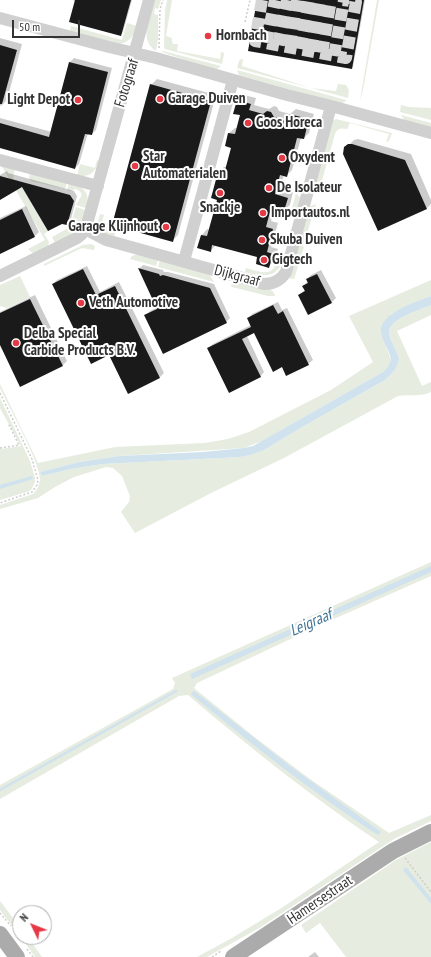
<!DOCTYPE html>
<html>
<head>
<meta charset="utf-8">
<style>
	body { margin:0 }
	#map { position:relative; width:431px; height:957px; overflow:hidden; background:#fff; font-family:"PT Sans Narrow",sans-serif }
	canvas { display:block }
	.north { position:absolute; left:12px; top:905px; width:40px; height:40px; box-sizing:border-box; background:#fff; border:1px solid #adadad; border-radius:50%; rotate:313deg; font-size:11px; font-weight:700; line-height:16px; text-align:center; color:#333 }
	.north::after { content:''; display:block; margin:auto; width:14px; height:18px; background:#e63946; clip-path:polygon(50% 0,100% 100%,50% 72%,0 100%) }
	.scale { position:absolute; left:12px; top:20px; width:68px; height:18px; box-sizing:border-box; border:2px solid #333; border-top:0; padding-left:5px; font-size:12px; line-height:14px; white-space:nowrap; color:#333; -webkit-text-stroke:3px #fff; paint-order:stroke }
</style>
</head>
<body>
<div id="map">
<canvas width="431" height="957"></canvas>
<div class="north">N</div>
<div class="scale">50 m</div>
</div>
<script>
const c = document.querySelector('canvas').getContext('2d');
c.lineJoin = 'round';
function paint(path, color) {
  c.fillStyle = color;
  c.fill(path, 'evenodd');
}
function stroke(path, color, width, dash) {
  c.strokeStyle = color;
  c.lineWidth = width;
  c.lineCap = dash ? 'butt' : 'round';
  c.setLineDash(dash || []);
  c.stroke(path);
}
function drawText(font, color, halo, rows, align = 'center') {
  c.font = font + ' "PT Sans Narrow",sans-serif';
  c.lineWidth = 4;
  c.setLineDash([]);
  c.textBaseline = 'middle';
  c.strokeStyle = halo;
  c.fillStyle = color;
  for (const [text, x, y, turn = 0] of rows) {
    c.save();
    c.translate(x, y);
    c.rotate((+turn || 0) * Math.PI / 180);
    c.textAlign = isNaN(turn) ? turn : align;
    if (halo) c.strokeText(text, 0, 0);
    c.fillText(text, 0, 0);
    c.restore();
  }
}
const green = new Path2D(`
	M154 0H161L158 9 155 8 154 14 158 15V39L156 51C138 39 150 16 154 0Z
	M167 0H172L166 36 172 38V41L173 44H178L177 51 220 59 221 52H223L224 54 222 64 165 49 164 47 165 11Z
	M377 0H379L363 90 360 100Z
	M127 23 137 26C134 35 130 42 120 44L70 31 71 26 122 40Z
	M163 51 221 66 217 69H211L162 52Z
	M241 59H243L242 66 311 88 336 91 338 84 346 85 349 90 348 98 237 68 239 61Z
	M237 70 346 100V101L340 104 239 75Z
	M401 105 409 107 431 108V120L400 112Z
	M401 115 431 123V128L405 121Z
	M336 119 392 133 389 141 386 142 389 134 350 123 347 129C342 128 337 128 335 134L319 191 314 184 332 121Z
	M97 160 99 161C95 173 90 177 77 176L80 164 95 168Z
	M1 165 15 168 13 179 19 181 48 231 44 234 49 242 48 246 33 253 28 249 45 240Z
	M30 172 67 183 65 189 31 181 29 178Z
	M69 183C84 187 91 192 86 208L76 205C78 199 87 194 76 189L71 191 67 190Z
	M296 193 300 198 294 217 289 219Z
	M316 204 303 247H304L294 279 288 278 308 207Z
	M76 207 85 210C79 232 75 233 55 243L52 237 70 227Z
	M100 214 104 215 102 222 109 224 111 228 110 232 115 233 114 237 105 233 97 224Z
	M91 244 95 246 94 250 82 248 44 266V264L83 245Z
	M138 254 158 260 156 266 130 259 132 256Z
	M280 254 284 257C278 279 264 277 245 272L246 268C267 274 273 277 280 254Z
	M160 260 209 274 214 282 158 267Z
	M20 276 30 297 7 308 0 306V285Z
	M234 280 270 289 274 293 275 296H268L232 287 231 285Z
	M431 280V296L391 314 381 333 391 360 387 368 383 372 262 441 244 448 120 456 79 462 40 472 42 476 71 469 103 464 240 457 251 455 264 450 304 426 385 380C392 374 397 369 399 359 397 350 390 342 389 333 388 319 420 310 431 305V315L397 331 422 386 431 382V392C421 397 409 394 398 396L284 458 213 492 135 533 121 512 129 502 130 496 122 476 113 468 106 467 74 477 55 487 38 498 0 509V505L33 494C37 490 39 486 40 480 40 462 9 407 0 388V384L38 463 115 447 205 443 228 439 249 432 331 390 373 362 349 316Z
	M0 398 30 461 35 478V482L31 490 27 492 0 500V449L21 446 0 408Z
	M431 562V576L318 626 197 683 194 688 257 739 310 779 389 833 431 815V821L394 839 261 927 207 957H197L232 938 283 907 379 842C312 797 249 747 188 695L179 696 0 799V785L173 689 175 683 172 678Z
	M431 842V957H346L320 923 306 933 301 925 396 860Z
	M0 901 20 927V936L0 910Z
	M21 937H28L42 957H35Z`);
const water = new Path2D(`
	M431 296V305C420 310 388 319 389 333 390 342 397 350 399 359 397 369 392 374 385 380L304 426 264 450 251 455 240 457 103 464 71 469 42 476 40 472 79 462 120 456 203 452 244 448 253 446 383 372 387 368 391 360C390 351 383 343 381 333 378 313 417 302 431 296Z
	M32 476 33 479 0 489V485Z
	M431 566V572L192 679 190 674Z
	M194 691 290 766 381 832 378 835C313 793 251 744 191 694L192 692Z
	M406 867 431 898V904L403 870Z`);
const shadow = new Path2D(`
	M73 0H132L123 32 121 35Z
	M258 0H365L353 67 352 68Z
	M0 38 22 44 7 100 1 106 0 105Z
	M74 58 112 68 96 130 92 134 88 133 79 164 75 168 0 147V118L52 132 70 62Z
	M157 79 216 95 178 235 173 240 151 85Z
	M244 95 256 98 254 105 269 109 274 106 277 107 279 111 290 114 296 109 314 114 309 133 304 138H301L292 170 286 176 284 175 280 189 293 192 290 205 284 210 275 208 271 221 278 223 271 247 278 249 274 261 269 266 259 257 216 245 210 251 198 247 202 235 207 229 210 230 218 199 219 172 224 167H227L232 147 226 145 229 133 235 128H237L241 115 238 100Z
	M358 139 411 154 431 200V204L427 208 345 149 354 140Z
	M7 171 8 173 74 191 77 196 71 219 67 224 22 185 0 199V175Z
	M26 206 39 232 35 236 0 253V218Z
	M143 265 163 270 164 272H168L214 284 230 318 226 322 146 315 150 311 158 307 139 269Z
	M87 266 100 292 119 282 164 373 160 377 109 354 53 284 57 280Z
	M321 270 336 298 332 302 308 313 299 295 305 290 303 286 308 281 307 279 311 275Z
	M35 295 67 361 63 365 0 343V312Z
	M278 302 282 310 287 308 313 360 308 364 286 375 282 366 254 332 247 336 264 372 260 377 209 348 213 344 251 325 248 319 252 314Z
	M315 952 319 957H308Z`);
const stream = new Path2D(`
	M0 790 176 691`);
const building = new Path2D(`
	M75 0H131L121 36 69 22Z
	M257 0H364L352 69 248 51Z
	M0 45 17 50 2 104H0Z
	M69 62 108 72 92 135 85 134 75 169 0 148V123L49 137Z
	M150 84 211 101 173 242 112 225Z
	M237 100 251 104 249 110 263 114 267 111 271 112 274 117 287 121 289 114 309 119 304 139 297 138 287 177 280 175 275 194 288 198 284 211 271 208 266 227 273 229 267 252 273 254 269 268 256 264 257 257 212 245 211 252 197 248 201 235 207 236 217 200 211 198 218 172 224 174 231 148 225 146 228 133 235 134 240 115 233 114Z
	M348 144H352L405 160 427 209 378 231 343 154 344 147Z
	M0 176 70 195 74 201 67 225 62 224 48 231 22 187 0 200Z
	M22 209 35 237 0 254V220Z
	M138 268 159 274 160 276 163 275 210 288 227 323 163 354 144 315 157 309Z
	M83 269 96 295 115 286 160 378 128 394 109 355 91 364 52 284Z
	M317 274 332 303 308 315 298 295 305 291 302 286 308 283 306 279Z
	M30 299 63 366 20 387 0 345V313Z
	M273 305 278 314 283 311 309 365 286 376 282 367 273 372 254 333 242 339 261 377 229 393 207 348 251 327 247 318Z`);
const minorTunnel = new Path2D(`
	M262 0 255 41 346 58 356 2 343 0
	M266 43 275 0
	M278 45 287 0
	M290 47 297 0
	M300 49 309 0
	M311 51 320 0
	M322 53 331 0
	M334 56 344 0`);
const path = new Path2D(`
	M245 22 250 0
	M159 48 160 9 163 0
	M0 393 32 459 38 480 37 485 32 492 0 503
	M0 448 19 445 8 423
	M405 858 431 892
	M0 913 11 926
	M27 949 33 957
	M212 957 221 951`);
const minor = new Path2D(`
	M0 18 109 47 156 58 287 95 331 106
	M0 160 98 186
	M85 229 106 240 264 284C274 284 281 280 286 272L331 106 431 133
	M184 261 233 80
	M0 276 77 238 82 234 87 224 149 0`);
const major = new Path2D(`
	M0 934 17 957
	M233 957 393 851 431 832`);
const markers = [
	[208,36,4,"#e63946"],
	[160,99,4,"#e63946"],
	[78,100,4,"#e63946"],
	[248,123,4,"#e63946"],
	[282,158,4,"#e63946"],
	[135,166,4,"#e63946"],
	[269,188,4,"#e63946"],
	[220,193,4,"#e63946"],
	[263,213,4,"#e63946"],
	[166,227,4,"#e63946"],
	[262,240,4,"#e63946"],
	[264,260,4,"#e63946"],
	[81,303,4,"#e63946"],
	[16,343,4,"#e63946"]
];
const poiNames = [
	["Hornbach",216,36],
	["Garage Duiven",168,99],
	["Light Depot",70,100,"right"],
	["Goos Horeca",256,123],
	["Star",143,157],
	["Automaterialen",143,174],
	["Oxydent",290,158],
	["De Isolateur",277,188],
	["Snackje",220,208,"center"],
	["Importautos.nl",271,213],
	["Garage Klijnhout",158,227,"right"],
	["Skuba Duiven",270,240],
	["Gigtech",272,260],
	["Veth Automotive",89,303],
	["Delba Special",24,334],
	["Carbide Products B.V.",24,351]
];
const streetNames = [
	["Fotograaf",127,83,-73],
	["Dijkgraaf",237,276,15],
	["Hamersestraat",320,900,-34]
];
const waterNames = [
	["Leigraaf",311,623,-24]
];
paint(green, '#e6ecdf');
paint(water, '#cfe2ee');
paint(shadow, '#0003');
stroke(stream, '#cfe2ee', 2.5);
paint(building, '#1a1a1a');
stroke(minorTunnel, '#d6d6d6', 12, [12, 6]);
stroke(path, '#cdcdcd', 1.5, [2, 2]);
stroke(minor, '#d0d0d0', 12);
stroke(major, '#ababab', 16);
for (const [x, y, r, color] of markers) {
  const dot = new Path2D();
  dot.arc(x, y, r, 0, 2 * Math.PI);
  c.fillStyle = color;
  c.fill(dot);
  stroke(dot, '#fff', 1.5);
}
drawText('bold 15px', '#333', '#fff', poiNames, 'left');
drawText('15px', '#333', '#fff', streetNames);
drawText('italic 16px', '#3f7597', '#fff', waterNames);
</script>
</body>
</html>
